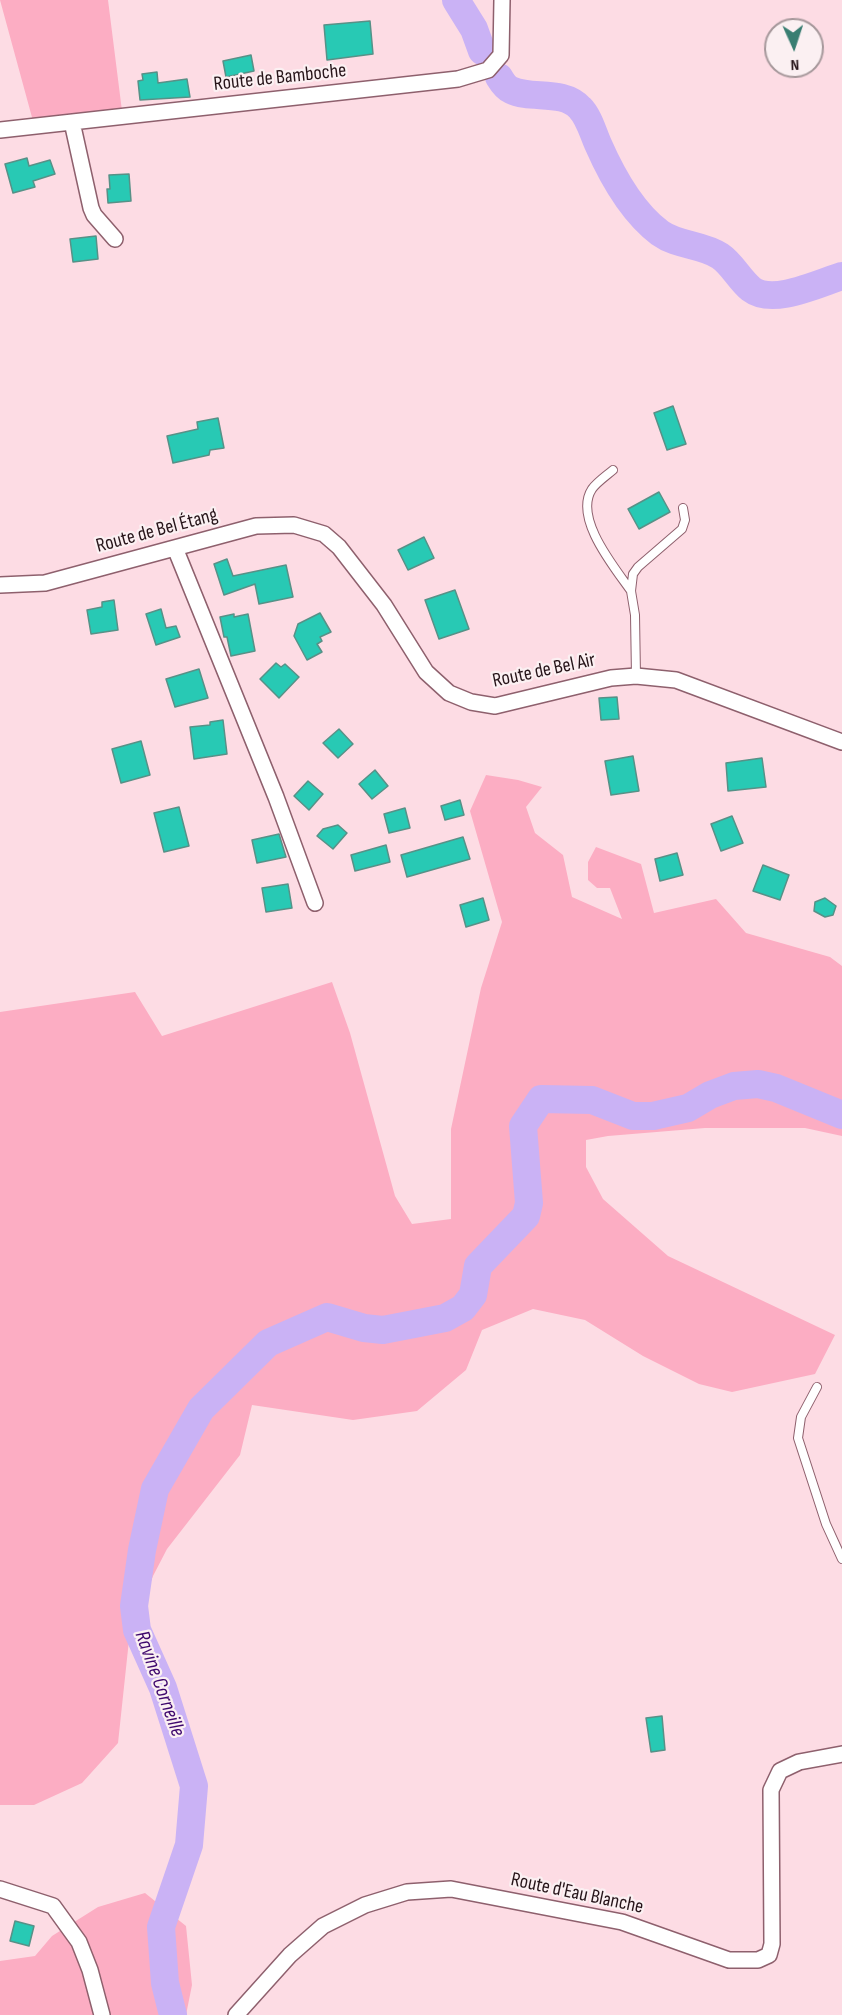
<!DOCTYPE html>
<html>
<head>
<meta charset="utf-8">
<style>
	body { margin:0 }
	#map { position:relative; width:842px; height:2015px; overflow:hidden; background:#fddce4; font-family:"Sofia Sans Condensed",sans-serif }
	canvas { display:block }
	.north { position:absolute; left:764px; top:18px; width:60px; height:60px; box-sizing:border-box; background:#fbf0f2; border:2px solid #a6989b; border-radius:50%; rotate:177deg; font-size:16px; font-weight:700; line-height:24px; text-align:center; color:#261419 }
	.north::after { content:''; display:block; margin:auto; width:21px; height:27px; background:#397e72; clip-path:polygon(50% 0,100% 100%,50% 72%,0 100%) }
</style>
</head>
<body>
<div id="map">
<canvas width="842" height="2015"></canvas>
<div class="north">N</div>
</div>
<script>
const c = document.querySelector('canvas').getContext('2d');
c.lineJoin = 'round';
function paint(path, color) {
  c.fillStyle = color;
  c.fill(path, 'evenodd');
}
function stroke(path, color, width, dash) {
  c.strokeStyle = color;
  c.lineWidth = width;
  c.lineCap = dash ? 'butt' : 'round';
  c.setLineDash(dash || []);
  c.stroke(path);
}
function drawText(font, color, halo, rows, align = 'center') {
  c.font = font + ' "Sofia Sans Condensed",sans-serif';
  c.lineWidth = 4.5;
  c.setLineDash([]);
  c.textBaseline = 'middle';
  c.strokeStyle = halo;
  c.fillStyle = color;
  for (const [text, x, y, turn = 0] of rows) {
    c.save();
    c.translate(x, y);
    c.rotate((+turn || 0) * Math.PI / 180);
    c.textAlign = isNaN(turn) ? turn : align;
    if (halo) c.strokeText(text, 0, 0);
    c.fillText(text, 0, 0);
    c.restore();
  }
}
const green = new Path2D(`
	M0 0H108L122 111 33 121Z
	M486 775 518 780 542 787 526 807 535 833 563 855 572 897 622 919 610 888H597L588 880V862L596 847 641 864 654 913 716 899 746 933 830 957 842 966V1136L805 1128H705L608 1136 586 1140V1167L603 1199 668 1256 835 1335 815 1374 732 1392 699 1384 643 1356 585 1320 533 1309 482 1330 466 1370 417 1411 353 1420 252 1405 240 1455 167 1549 153 1576 129 1640 118 1743 82 1783 34 1805H0V1012L135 992 162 1036 332 982 350 1033 395 1196 412 1224 451 1219V1129L481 988 502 922 470 811Z
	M145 1893 186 1926 192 1985 186 2015H0V1961L35 1956 52 1936 98 1907Z`);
const river = new Path2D(`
	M456 0 474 29 482 51
	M499 77C502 82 506 88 511 90 531 100 563 89 580 108 589 117 593 133 598 144 612 176 632 212 660 233 678 246 702 244 720 256 732 264 739 279 751 289 773 306 819 283 842 276
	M173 2015 165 1983 161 1927 189 1845 194 1786 163 1688 137 1630 134 1606 142 1550 155 1489 201 1409 268 1343 327 1317 364 1328 383 1330 445 1318 463 1308 473 1295 478 1266 526 1216 529 1203 523 1126 541 1099 592 1100 633 1116H653L688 1108 710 1095 734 1086 758 1084 776 1088 842 1115`);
const building = new Path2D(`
	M370 21 373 54 327 60 324 25Z
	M251 55 254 71 226 77 223 61Z
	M157 72 158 83 187 79 190 97 140 100 138 81 143 80 142 74Z
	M27 158 29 166 50 160 55 174 33 181 35 187 13 193 5 164Z
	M129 174 131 201 108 203 107 189H110L109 175Z
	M96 236 98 259 73 262 70 239Z
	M673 406 686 444 667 450 654 413Z
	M218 418 224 448 210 450 209 455 173 463 167 436 198 429 197 422Z
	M659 492 670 512 639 529 628 509Z
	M424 537 434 558 408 570 398 550Z
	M227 559 233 576 286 565 293 597 259 604 255 584 224 595 214 564Z
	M455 590 469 629 439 639 425 600Z
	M114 600 118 630 91 634 87 610 102 607V602Z
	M161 609 166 628 176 626 180 637 156 645 146 614Z
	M320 613 331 632 320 637 322 641 317 644 322 652 307 660 294 636 298 624Z
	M234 614V617L248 614 255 651 231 656 227 637H224L220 617Z
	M276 663 281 667 285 664 299 677 279 698 260 679Z
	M199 669 208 698 175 707 166 679Z
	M617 697 619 719 601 720 599 698Z
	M223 720 227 754 194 759 190 727 210 725V722Z
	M339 729 353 744 338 758 323 743Z
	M141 741 150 775 121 783 112 749Z
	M633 756 639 791 611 795 605 761Z
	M762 758 766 787 728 791 726 763Z
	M375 770 388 786 372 799 359 784Z
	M308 781 323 794 309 810 294 796Z
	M460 800 464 815 445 820 441 806Z
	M179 807 189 846 164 852 154 813Z
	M405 808 410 828 389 833 384 814Z
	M732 816 743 843 721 851 711 824Z
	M338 825 347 833 333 849 317 836 323 829Z
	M279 834 286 857 257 863 252 840Z
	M463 837 470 859 407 877 401 855Z
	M386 845 390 862 355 871 351 855Z
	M677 853 683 875 660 881 655 859Z
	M763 865 789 875 780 900 753 891Z
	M288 884 292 908 266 912 262 888Z
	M483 898 489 920 466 927 460 905Z
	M825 898 836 906 833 915 825 917 814 911 815 902Z
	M662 1716 665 1750 651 1752 646 1718Z
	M15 1921 34 1926 29 1946 10 1941Z`);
const service = new Path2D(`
	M613 470C606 476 597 482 592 489 573 518 615 568 631 591
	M636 676 635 615 631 591 633 574 638 567 682 529 685 520 683 508
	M817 1387 801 1417 798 1438 826 1524 842 1559`);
const minor = new Path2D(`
	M72 122 91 208 94 215 115 239
	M0 130 458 79 488 70 501 55 502 0
	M175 548 276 797 315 903
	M0 585 45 583 256 526 294 525 324 534 339 547 384 605 426 672 449 693 471 702 495 706 611 678 636 676 676 680 842 742
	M0 1889 53 1906 79 1942 90 1970 102 2015
	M236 2015 290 1955 323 1926 365 1905 407 1892 451 1889 622 1922 729 1960H758L769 1955 772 1944 771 1790 780 1771 799 1762 842 1754`);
const streetNames = [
	["Route de Bamboche",280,78,-6],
	["Route de Bel Étang",157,531,-15],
	["Route de Bel Air",544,671,-12],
	["Route d'Eau Blanche",577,1894,12]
];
const waterNames = [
	["Ravine Corneille",159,1684,70]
];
paint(green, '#fcadc3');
stroke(river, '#cab2f5', 28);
paint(building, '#28c9b4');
stroke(building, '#579187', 1.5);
stroke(service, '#8e606d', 10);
stroke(minor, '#8e606d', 18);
stroke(service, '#fff', 8);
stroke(minor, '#fff', 15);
drawText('20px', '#261419', '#fbf0f2', streetNames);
drawText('italic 21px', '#3e076d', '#fbf0f2', waterNames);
</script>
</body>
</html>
